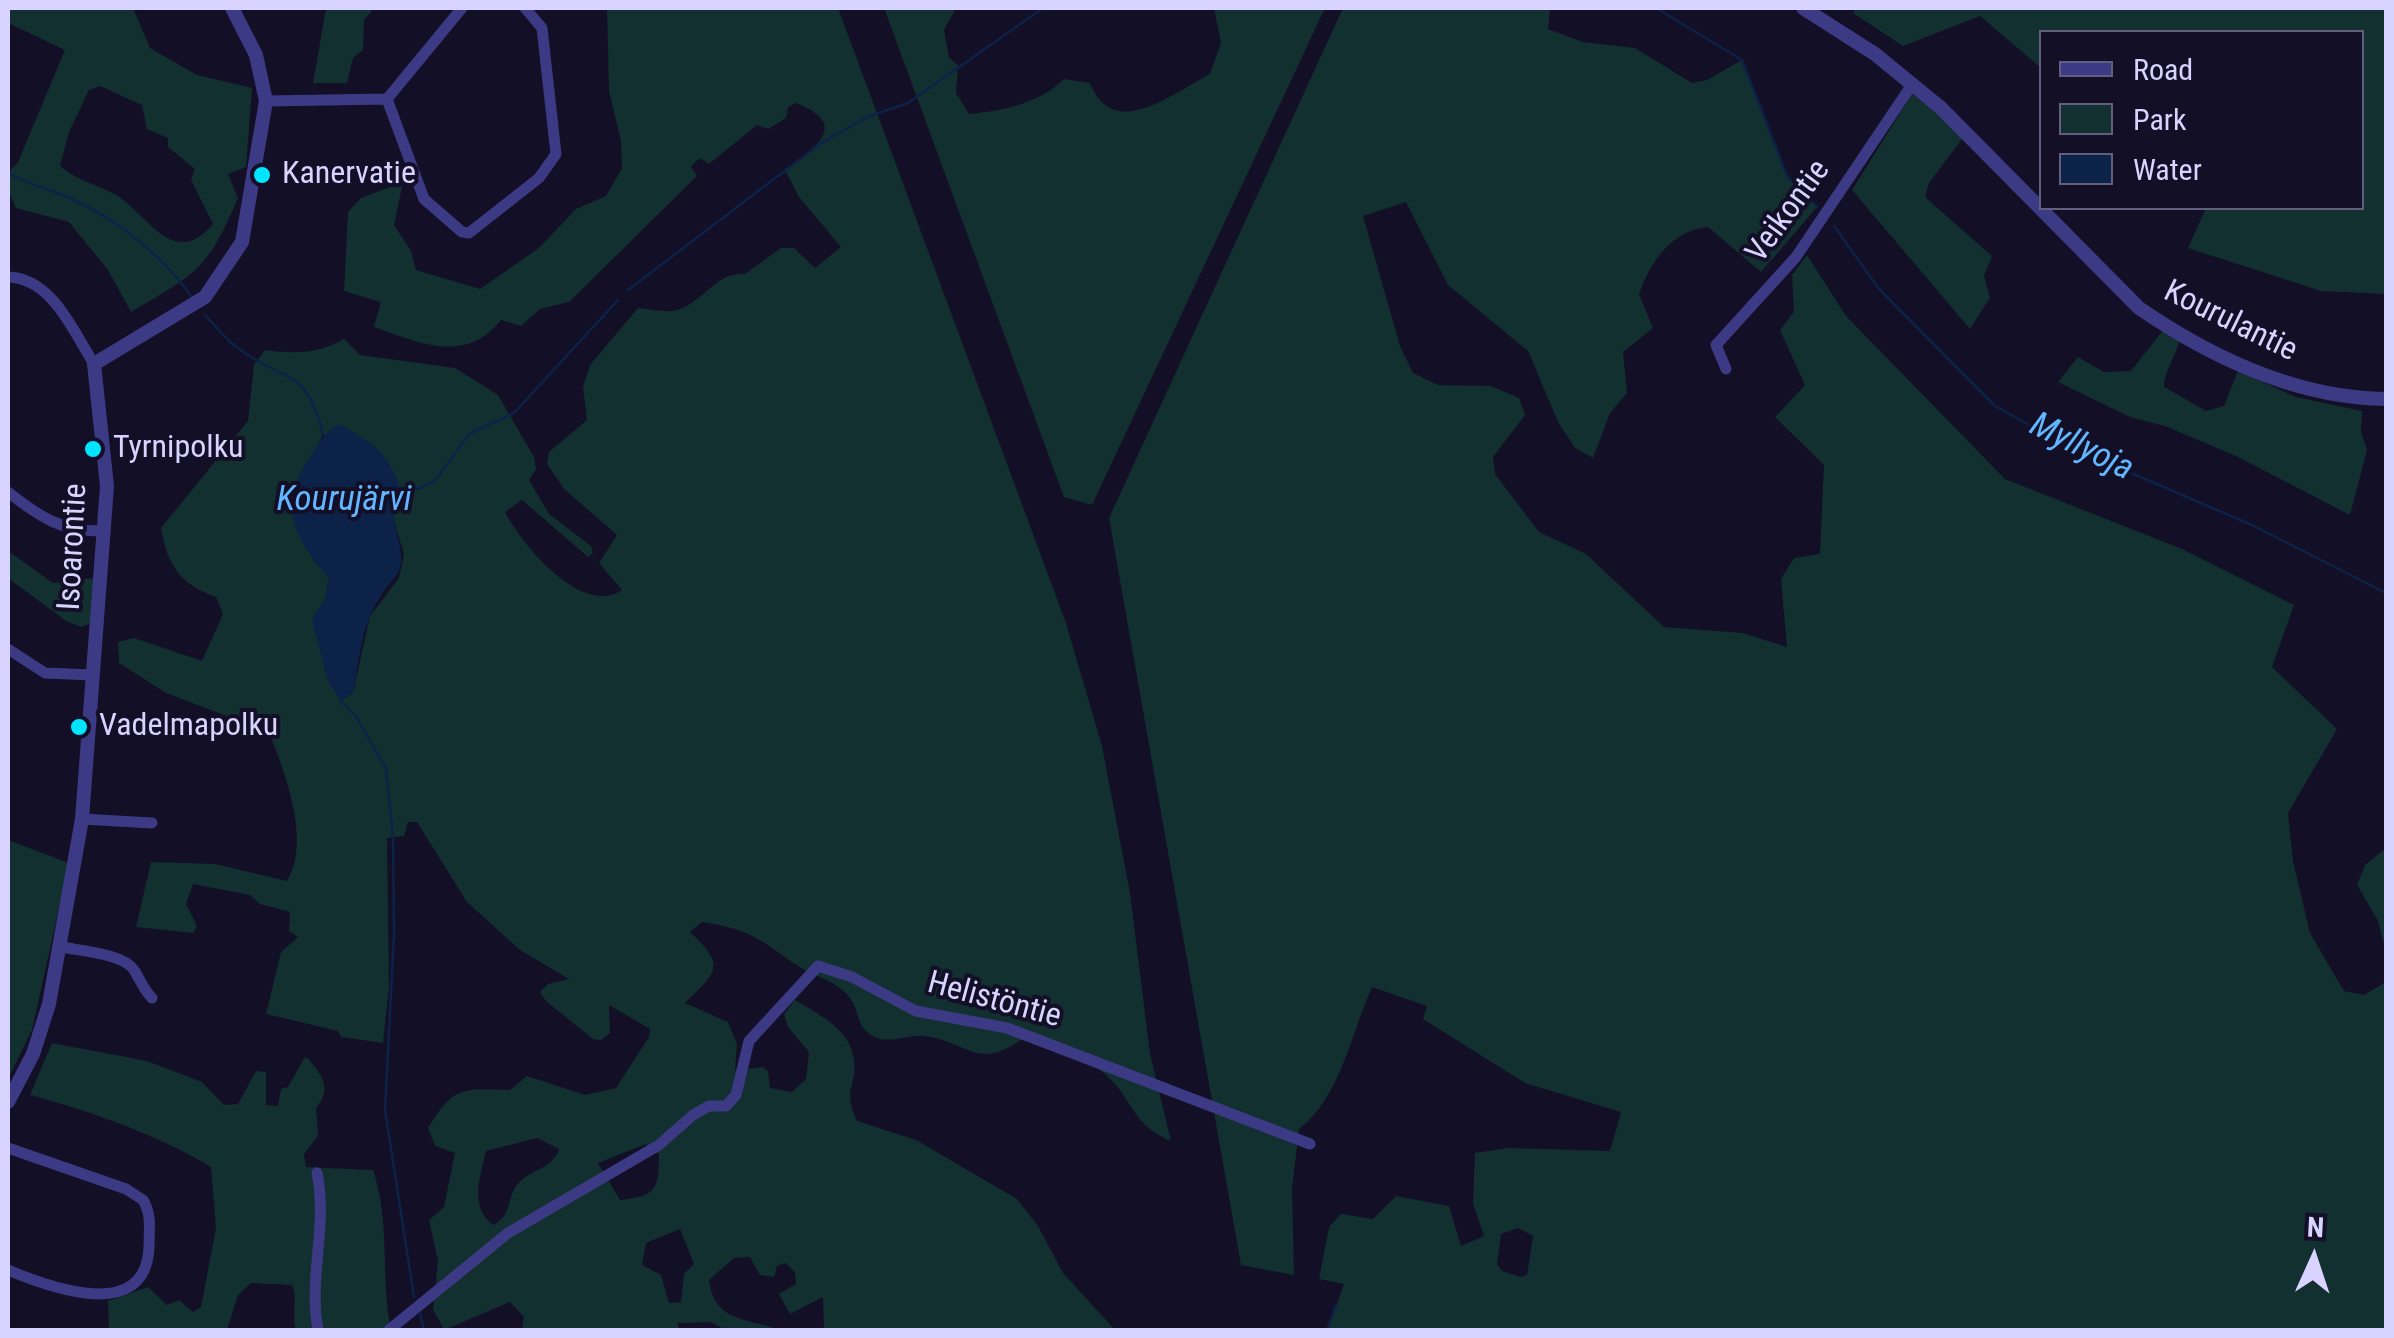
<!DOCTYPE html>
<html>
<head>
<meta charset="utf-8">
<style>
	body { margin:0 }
	#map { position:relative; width:2394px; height:1338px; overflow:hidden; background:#130f26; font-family:"Roboto Condensed",sans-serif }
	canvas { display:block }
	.frame { position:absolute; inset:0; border:10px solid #d9d4ff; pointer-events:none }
	.legend { position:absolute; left:2039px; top:30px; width:325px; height:180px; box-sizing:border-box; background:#130f26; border:2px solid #625e7d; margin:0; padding:12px 18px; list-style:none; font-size:30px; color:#d9d4ff }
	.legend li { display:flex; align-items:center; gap:20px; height:50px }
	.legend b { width:50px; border:2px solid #625e7d }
	.north { position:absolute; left:2264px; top:1208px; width:100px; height:100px; -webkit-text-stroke:8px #130f26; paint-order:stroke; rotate:3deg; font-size:28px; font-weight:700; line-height:40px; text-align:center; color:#d9d4ff }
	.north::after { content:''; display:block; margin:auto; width:35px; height:45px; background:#d9d4ff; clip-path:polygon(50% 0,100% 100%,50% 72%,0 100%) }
</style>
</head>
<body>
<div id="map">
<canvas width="2394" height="1338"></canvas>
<div class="frame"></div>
<ul class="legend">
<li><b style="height:12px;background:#3d3a85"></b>Road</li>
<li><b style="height:28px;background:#12302f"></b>Park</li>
<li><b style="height:28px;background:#0c2248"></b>Water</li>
</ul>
<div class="north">N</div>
</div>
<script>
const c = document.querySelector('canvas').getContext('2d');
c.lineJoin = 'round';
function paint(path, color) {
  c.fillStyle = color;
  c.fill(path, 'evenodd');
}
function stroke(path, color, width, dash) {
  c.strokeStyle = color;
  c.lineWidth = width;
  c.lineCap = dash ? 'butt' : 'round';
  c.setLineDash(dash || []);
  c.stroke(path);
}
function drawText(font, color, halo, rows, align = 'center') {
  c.font = font + ' "Roboto Condensed",sans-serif';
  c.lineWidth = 8;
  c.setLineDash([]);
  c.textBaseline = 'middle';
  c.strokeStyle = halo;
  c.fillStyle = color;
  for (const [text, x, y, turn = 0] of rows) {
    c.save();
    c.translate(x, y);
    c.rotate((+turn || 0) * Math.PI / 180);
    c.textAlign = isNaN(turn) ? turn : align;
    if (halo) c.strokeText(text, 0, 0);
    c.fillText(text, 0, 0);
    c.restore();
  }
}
const green = new Path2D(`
	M8 8H133L150 48 197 75 252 88 246 167 228 174 238 198C207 271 197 273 131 312L108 270 69 222 16 208 8 190V173L18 162 65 50 8 23ZM100 86 142 105 147 129 168 138V147L195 169 191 180 213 224C173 271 148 214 116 195 97 184 77 181 60 166L69 132 89 90Z
	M326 8H374L364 20 363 50 353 58 347 83H313Z
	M607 8H838L1066 623 1102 746 1130 893 1150 1054 1171 1141C1130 1124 1134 1099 1105 1074 1085 1057 1049 1047 1025 1037 978 1072 971 1043 925 1036 909 1034 887 1045 873 1036 856 1027 860 1012 850 998 838 981 813 976 798 966 758 939 753 930 702 922L690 932C726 966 718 971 685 1003L728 1022 737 1044 735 1070 763 1067 768 1071 770 1088 792 1092 806 1079 809 1052 788 1027 784 1014 795 1000C819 1015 850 1028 854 1060 857 1088 842 1087 857 1121L916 1140 1017 1199 1038 1226 1063 1273 1115 1330H824L823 1297 790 1314 779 1294 796 1284 795 1272 785 1263 777 1266 774 1277 760 1275 750 1257 734 1258 709 1280C714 1322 746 1318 781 1330H725L711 1322 677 1323 680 1330H522L524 1317 510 1302 444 1330 433 1309 438 1261 429 1220 444 1207 455 1153 435 1146 428 1128C453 1086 463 1088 510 1090L527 1076 585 1095 616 1088 649 1037 650 1029 609 1005 610 1033 601 1040 593 1039 546 1001 540 992 548 984 569 979 520 950 467 902 417 822H408L404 836 387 838 389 987 383 1043 341 1037 338 1031 266 1014 281 952 298 937 289 931 290 912 260 904 250 895 193 884 186 904 197 926 193 933 136 927 151 862 215 864 287 881C312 841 284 771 269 732L166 693 119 663 118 642 134 638 202 661 223 614 216 597C181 585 167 565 161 528L248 421 254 365 265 350C296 354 317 354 344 339L360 355 455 368 498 395 534 457 536 469 529 480 549 514 591 546 593 553 588 557 522 500 505 512C523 546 582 617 622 590L599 563 617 535 564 489 547 464 549 452 587 420 583 387 590 365 638 308C649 309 661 312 672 311 702 307 714 271 745 274L781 248H794L815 268 841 247 799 197 785 170C814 148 852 125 796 103L788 107 786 118 768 129 757 125 709 164 700 158 691 166 697 176 569 302 540 309 521 326 501 320C466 364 421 344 374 327L381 302 344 291 348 212 361 198 403 182 394 225 411 251 416 270 480 289 539 248 576 209 606 196 622 168 621 141 609 91ZM323 434 393 518 404 554 399 578 370 616 353 692 328 681 313 619 325 599 329 578 312 558 318 445ZM537 1138 559 1149C552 1170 529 1169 517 1185 506 1200 512 1216 493 1225 469 1207 480 1177 486 1151ZM646 1144 659 1154C659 1190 656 1196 620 1200L598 1163ZM680 1229 694 1264 684 1274 681 1302 669 1303 661 1275 642 1265 646 1243Z
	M884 8H956L944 30 949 58 958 65 956 93 969 114C1002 111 1040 103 1064 79L1090 83C1113 142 1172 94 1210 74L1221 43 1214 8H1325L1092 505 1064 497Z
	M1343 8H1550L1548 29 1583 42 1635 48 1692 83 1707 80 1742 60 1787 176 1817 207 1761 272 1708 227C1671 231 1651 261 1639 294L1653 328 1623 352 1627 393 1610 413 1593 458 1575 448 1558 422 1528 351 1448 285 1406 202 1363 216 1400 346 1413 373 1438 385 1491 386 1519 398 1525 415 1493 457 1495 474 1539 532 1586 554 1664 627 1743 633 1787 647 1781 579 1794 558 1820 554 1824 465 1775 417 1805 385 1780 330 1794 312 1792 275 1807 255 1846 316 2005 479 2182 549 2294 605 2272 667 2337 729 2288 813 2293 861 2310 933 2344 991 2364 995 2386 982V1330H1328L1344 1284 1319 1279 1329 1227 1341 1214 1373 1219 1396 1196 1449 1206 1461 1246 1484 1236 1473 1203 1475 1153 1508 1148 1610 1151 1621 1112 1525 1083 1423 1019 1427 1006 1372 987C1351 1034 1340 1098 1299 1129L1292 1189 1294 1275 1241 1265 1109 518ZM1518 1228 1533 1236 1527 1275 1521 1277 1502 1271 1497 1264 1501 1234Z
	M1856 8H2386V294L2321 291 2188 248 2206 208H2362V32H2042L2041 68 1980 16 1903 46 1853 13Z
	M1912 94 1965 135 1929 183 1925 197 1992 256 1984 276 1990 298 1970 329 1852 190Z
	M2164 329 2180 339C2176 355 2164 372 2164 387L2206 411 2224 406 2238 371 2296 397 2362 411 2361 432 2367 450 2350 515 2236 456 2165 426 2130 417 2058 382 2078 357 2104 372 2131 371Z
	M8 551 53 583 94 578 91 623 82 627 66 621 8 578Z
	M8 840 69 863 32 1030 8 1079Z
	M2386 848V952L2378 921 2357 885 2365 865Z
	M52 1043 147 1061 202 1082 224 1105 238 1104 256 1071 266 1072V1105L278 1106 281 1089 288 1087 305 1057 309 1059C323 1078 332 1088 316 1108L318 1136 304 1154 306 1167 373 1170C391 1224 380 1277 391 1330H301L295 1327C292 1312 298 1299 292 1285L251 1283 238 1295 227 1330H109L108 1301 148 1287 167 1305 179 1300 193 1312 201 1307 216 1228 211 1167C158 1135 90 1111 30 1095Z`);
const water = new Path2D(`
	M340 424C379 447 388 452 403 496L393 518C412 589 395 561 370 616 360 639 358 668 353 693L341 701 328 681 312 619 325 599 329 578C294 537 277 508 309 458 320 443 323 433 340 424Z`);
const stream = new Path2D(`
	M1656 8 1742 60 1787 176 1817 207
	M8 173C29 184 51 190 72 199 118 220 163 256 191 296
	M1834 226 1879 289 1995 406 2064 444 2252 525 2386 593
	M628 290 820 144 867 117 908 103 1043 8
	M205 315C216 326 226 340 239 349 286 384 306 366 323 434
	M403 496 435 481 469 434 514 413 618 300
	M341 701 357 718 386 769 393 838 394 934 385 1110 414 1297
	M420 1313 424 1330
	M1327 1330 1336 1306`);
const minor = new Path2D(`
	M387 99 424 199 462 232 469 233 539 178 556 154 542 28 525 8
	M266 101 387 99 462 8
	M8 277C52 278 73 331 94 364
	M1726 369 1716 345 1796 257 1913 83
	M8 492C41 518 62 532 105 531
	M8 649 45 673 93 675
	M82 819 152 823
	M62 947C82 951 123 954 134 970 141 981 143 989 152 998
	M8 1148 126 1189 143 1200C152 1214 149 1231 149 1247 146 1323 51 1288 8 1270
	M317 1173C328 1226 308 1278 318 1330
	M389 1330 508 1233 659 1145 693 1115 709 1106H726L736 1095 749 1041 818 966 852 977 916 1011 1007 1028 1310 1144`);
const tertiary = new Path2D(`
	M1803 8 1875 54 1941 108 2139 308C2212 358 2297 398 2386 399
	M8 1102 33 1054 49 1004 82 819 107 486 94 364 205 297 242 242 266 101 256 55 232 8`);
const markers = [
	[262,175,10,"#00e5ff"],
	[93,449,10,"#00e5ff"],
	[79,727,10,"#00e5ff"]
];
const poiNames = [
	["Kanervatie",282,175],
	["Tyrnipolku",113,449],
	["Vadelmapolku",99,727]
];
const streetNames = [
	["Veikontie",1789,212,-54],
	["Kourulantie",2230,322,26],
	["Isoarontie",74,547,-87],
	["Helistöntie",994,1001,15]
];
const waterNames = [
	["Myllyoja",2081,448,26],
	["Kourujärvi",344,501]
];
paint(green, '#12302f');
paint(water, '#0c2248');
stroke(stream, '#0c2248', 2.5);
stroke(minor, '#3d3a85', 11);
stroke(tertiary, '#3d3a85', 14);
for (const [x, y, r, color] of markers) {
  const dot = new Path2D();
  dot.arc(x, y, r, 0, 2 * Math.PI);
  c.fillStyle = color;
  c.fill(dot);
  stroke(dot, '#130f26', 4);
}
drawText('32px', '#d9d4ff', '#130f26', poiNames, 'left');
drawText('32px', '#d9d4ff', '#130f26', streetNames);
drawText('italic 35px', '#62b6ff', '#130f26', waterNames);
</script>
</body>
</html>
